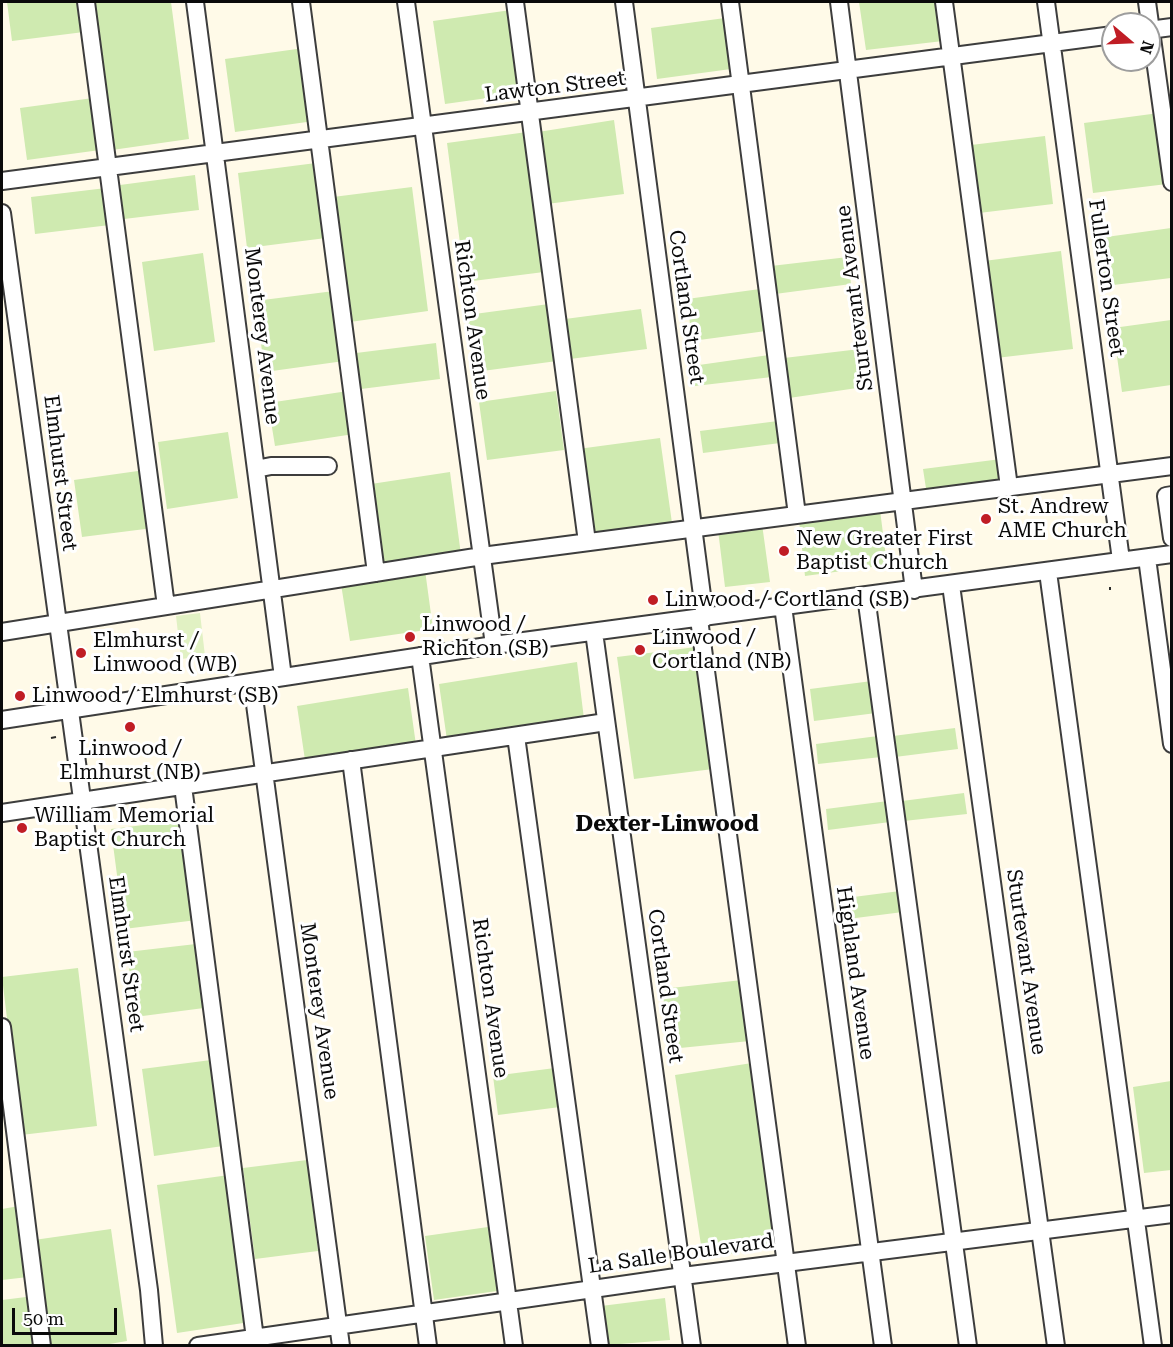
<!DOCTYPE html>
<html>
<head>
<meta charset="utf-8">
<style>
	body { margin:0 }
	#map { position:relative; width:1173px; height:1347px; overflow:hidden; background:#fffae8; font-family:"Roboto Serif",serif }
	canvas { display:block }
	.frame { position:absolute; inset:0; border:3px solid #0a0a0a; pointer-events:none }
	.north { position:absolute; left:1101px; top:12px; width:60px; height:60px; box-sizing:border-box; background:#fff; border:2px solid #9d9d9d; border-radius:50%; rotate:109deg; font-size:16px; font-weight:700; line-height:24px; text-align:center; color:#0a0a0a }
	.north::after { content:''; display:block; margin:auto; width:21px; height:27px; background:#c01d25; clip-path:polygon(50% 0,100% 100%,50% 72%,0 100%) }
	.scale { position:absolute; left:12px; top:1308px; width:105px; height:27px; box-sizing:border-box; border:3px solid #0a0a0a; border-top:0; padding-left:8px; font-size:18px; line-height:21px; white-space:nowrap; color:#0a0a0a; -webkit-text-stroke:4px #fff; paint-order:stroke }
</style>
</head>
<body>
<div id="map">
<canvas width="1173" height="1347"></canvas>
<div class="frame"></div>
<div class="north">N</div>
<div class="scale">50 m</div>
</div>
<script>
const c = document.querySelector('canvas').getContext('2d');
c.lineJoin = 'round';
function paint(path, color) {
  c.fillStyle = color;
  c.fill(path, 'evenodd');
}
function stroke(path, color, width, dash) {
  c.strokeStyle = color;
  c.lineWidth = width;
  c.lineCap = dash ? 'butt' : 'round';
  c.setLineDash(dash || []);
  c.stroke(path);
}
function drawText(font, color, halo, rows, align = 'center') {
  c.font = font + ' "Roboto Serif",serif';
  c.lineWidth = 6;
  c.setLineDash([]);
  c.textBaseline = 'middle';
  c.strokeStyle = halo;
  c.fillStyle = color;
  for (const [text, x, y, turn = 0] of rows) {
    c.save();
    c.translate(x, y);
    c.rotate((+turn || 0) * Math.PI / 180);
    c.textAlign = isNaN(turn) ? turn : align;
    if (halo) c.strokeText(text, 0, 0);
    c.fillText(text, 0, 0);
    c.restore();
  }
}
const green = new Path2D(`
	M7 2H80L84 32 12 41Z
	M92 2H171L189 139 112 150Z
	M859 2H938L943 41 866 50Z
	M511 10 523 93 445 104 433 21Z
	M725 18 731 69 657 79 651 28Z
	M304 48 314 121 235 132 225 59Z
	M93 98 100 150 27 160 20 108Z
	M1159 113 1167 184 1093 193 1084 123Z
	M614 120 624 194 547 204 538 132Z
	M527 132 544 272 465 282 447 143Z
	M1045 136 1053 204 979 213 971 145Z
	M316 163 326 238 247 248 238 173Z
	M195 175 199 210 124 219 120 185Z
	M412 187 428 311 350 322 333 197Z
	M106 188 110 225 35 234 31 197Z
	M1171 228V278L1105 286 1099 238Z
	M1061 251 1073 349 996 358 984 261Z
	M203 253 215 342 154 351 142 262Z
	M848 257 851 284 775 294 771 266Z
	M760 289 766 331 692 341 687 299Z
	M334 291 344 361 265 372 255 301Z
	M549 304 557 361 475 372 467 315Z
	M641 309 647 349 570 359 565 319Z
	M1171 320V385L1122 392 1113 328Z
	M436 343 440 379 361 389 356 353Z
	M860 349 864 387 789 398 784 358Z
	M769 355 772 377 695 386 692 366Z
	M348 391 354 434 275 446 268 403Z
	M556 391 564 450 487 460 479 402Z
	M778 421 780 443 703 453 700 431Z
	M228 432 238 498 167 509 158 442Z
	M660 438 672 523 590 534 578 449Z
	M1001 459 1004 485 927 495 923 469Z
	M145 470 153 528 82 537 74 480Z
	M450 472 461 555 383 567 371 484Z
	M880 510 887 565 805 576 799 520Z
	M762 524 770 582 725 587 718 530Z
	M425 570 433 629 350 641 341 584Z
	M696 647 713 769 634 779 617 657Z
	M577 662 584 719 447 740 439 684Z
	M872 681 876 713 814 721 810 689Z
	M408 688 416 745 305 760 297 706Z
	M955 728 958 749 895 757 893 736Z
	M878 736 881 757 818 764 816 744Z
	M964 793 967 814 904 821 902 801Z
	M888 801 890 822 828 830 826 809Z
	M184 820 197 920 124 929 111 829Z
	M900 891 903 912 840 920 838 899Z
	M196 944 204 1008 135 1017 127 952Z
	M78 968 97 1126 21 1135 2 977Z
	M742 980 750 1041 670 1049 662 989Z
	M211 1060 223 1146 154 1156 142 1069Z
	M752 1063 779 1246 703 1258 675 1075Z
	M555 1068 560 1107 498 1115 493 1076Z
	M1171 1081V1170L1144 1173 1133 1087Z
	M307 1160 318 1251 255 1259 243 1168Z
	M229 1175 250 1322 177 1333 157 1185Z
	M19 1206 28 1277 2 1280V1209Z
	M488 1227 497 1291 434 1300 425 1236Z
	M111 1229 127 1341 98 1346 48 1345 34 1240Z
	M34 1296 41 1345H2V1300Z
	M665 1298 670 1340 607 1345 601 1306Z`);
const pitch = new Path2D(`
	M200 613 205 656 181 659 176 616Z`);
const path = new Path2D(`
	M1110 587V590
	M51 738 56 737`);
const minor = new Path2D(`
	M86 2 166 606
	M195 2 283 677
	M301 2 376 573
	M406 2 494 645
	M515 2 587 542
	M624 2 705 618
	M730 2 797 515
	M839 2 914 590
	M944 2 1009 487
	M1046 2 1121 560
	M1147 2 1172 182
	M1149 30 1172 27
	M2 181 1113 35
	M2 213 149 1290 154 1346
	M256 469 271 466H328
	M1172 495 1166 496 1172 538
	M1147 558 1172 744
	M1048 572 1153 1346
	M951 585 1056 1346
	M866 596 968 1346
	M783 606 883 1346
	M699 619 797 1346
	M2 632 482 556 1172 466
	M594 632 692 1346
	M420 656 514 1346
	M252 682 341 1346
	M2 720 494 645 1172 554
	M516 736 600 1346
	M351 760 428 1346
	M183 786 256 1346
	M2 813 606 722
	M2 1027 42 1346
	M198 1346 683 1276 1172 1214`);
const markers = [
	[986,519,6,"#c01d25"],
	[784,551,6,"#c01d25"],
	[653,600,6,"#c01d25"],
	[410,637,6,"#c01d25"],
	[640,650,6,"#c01d25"],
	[81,653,6,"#c01d25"],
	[20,696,6,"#c01d25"],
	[130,727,6,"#c01d25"],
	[22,828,6,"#c01d25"]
];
const streetNames = [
	["Lawton Street",555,87,-7],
	["Fullerton Street",1106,278,82],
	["Sturtevant Avenue",855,298,-97],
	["Cortland Street",686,307,82],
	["Richton Avenue",472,320,82],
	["Monterey Avenue",262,336,83],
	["Elmhurst Street",60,473,83],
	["Elmhurst Street",126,954,82],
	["Sturtevant Avenue",1026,962,82],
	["Highland Avenue",855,973,82],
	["Cortland Street",665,986,82],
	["Richton Avenue",490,998,82],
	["Monterey Avenue",319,1011,82],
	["La Salle Boulevard",681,1254,-8]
];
const poiNames = [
	["St. Andrew",998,507],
	["AME Church",998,531],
	["New Greater First",796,539],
	["Baptist Church",796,563],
	["Linwood / Cortland (SB)",665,600],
	["Linwood /",422,625],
	["Richton (SB)",422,649],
	["Linwood /",652,638],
	["Cortland (NB)",652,662],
	["Elmhurst /",93,641],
	["Linwood (WB)",93,665],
	["Linwood / Elmhurst (SB)",32,696],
	["Linwood /",130,749,"center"],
	["Elmhurst (NB)",130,773,"center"],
	["William Memorial",34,816],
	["Baptist Church",34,840]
];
const neighbourhoodNames = [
	["Dexter-Linwood",667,825]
];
paint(green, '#cfeab0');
paint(pitch, '#e1f1c3');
stroke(minor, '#3d3d3d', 20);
stroke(path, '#2c2c2c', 2, [6, 3]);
stroke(minor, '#fff', 16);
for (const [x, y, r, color] of markers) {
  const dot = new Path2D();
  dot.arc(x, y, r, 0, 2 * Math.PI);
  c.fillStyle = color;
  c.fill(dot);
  stroke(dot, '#fff', 2);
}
drawText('21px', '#0a0a0a', '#fff', streetNames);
drawText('21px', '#0a0a0a', '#fff', poiNames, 'left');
drawText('bold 22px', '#0a0a0a', '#fff', neighbourhoodNames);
</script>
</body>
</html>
